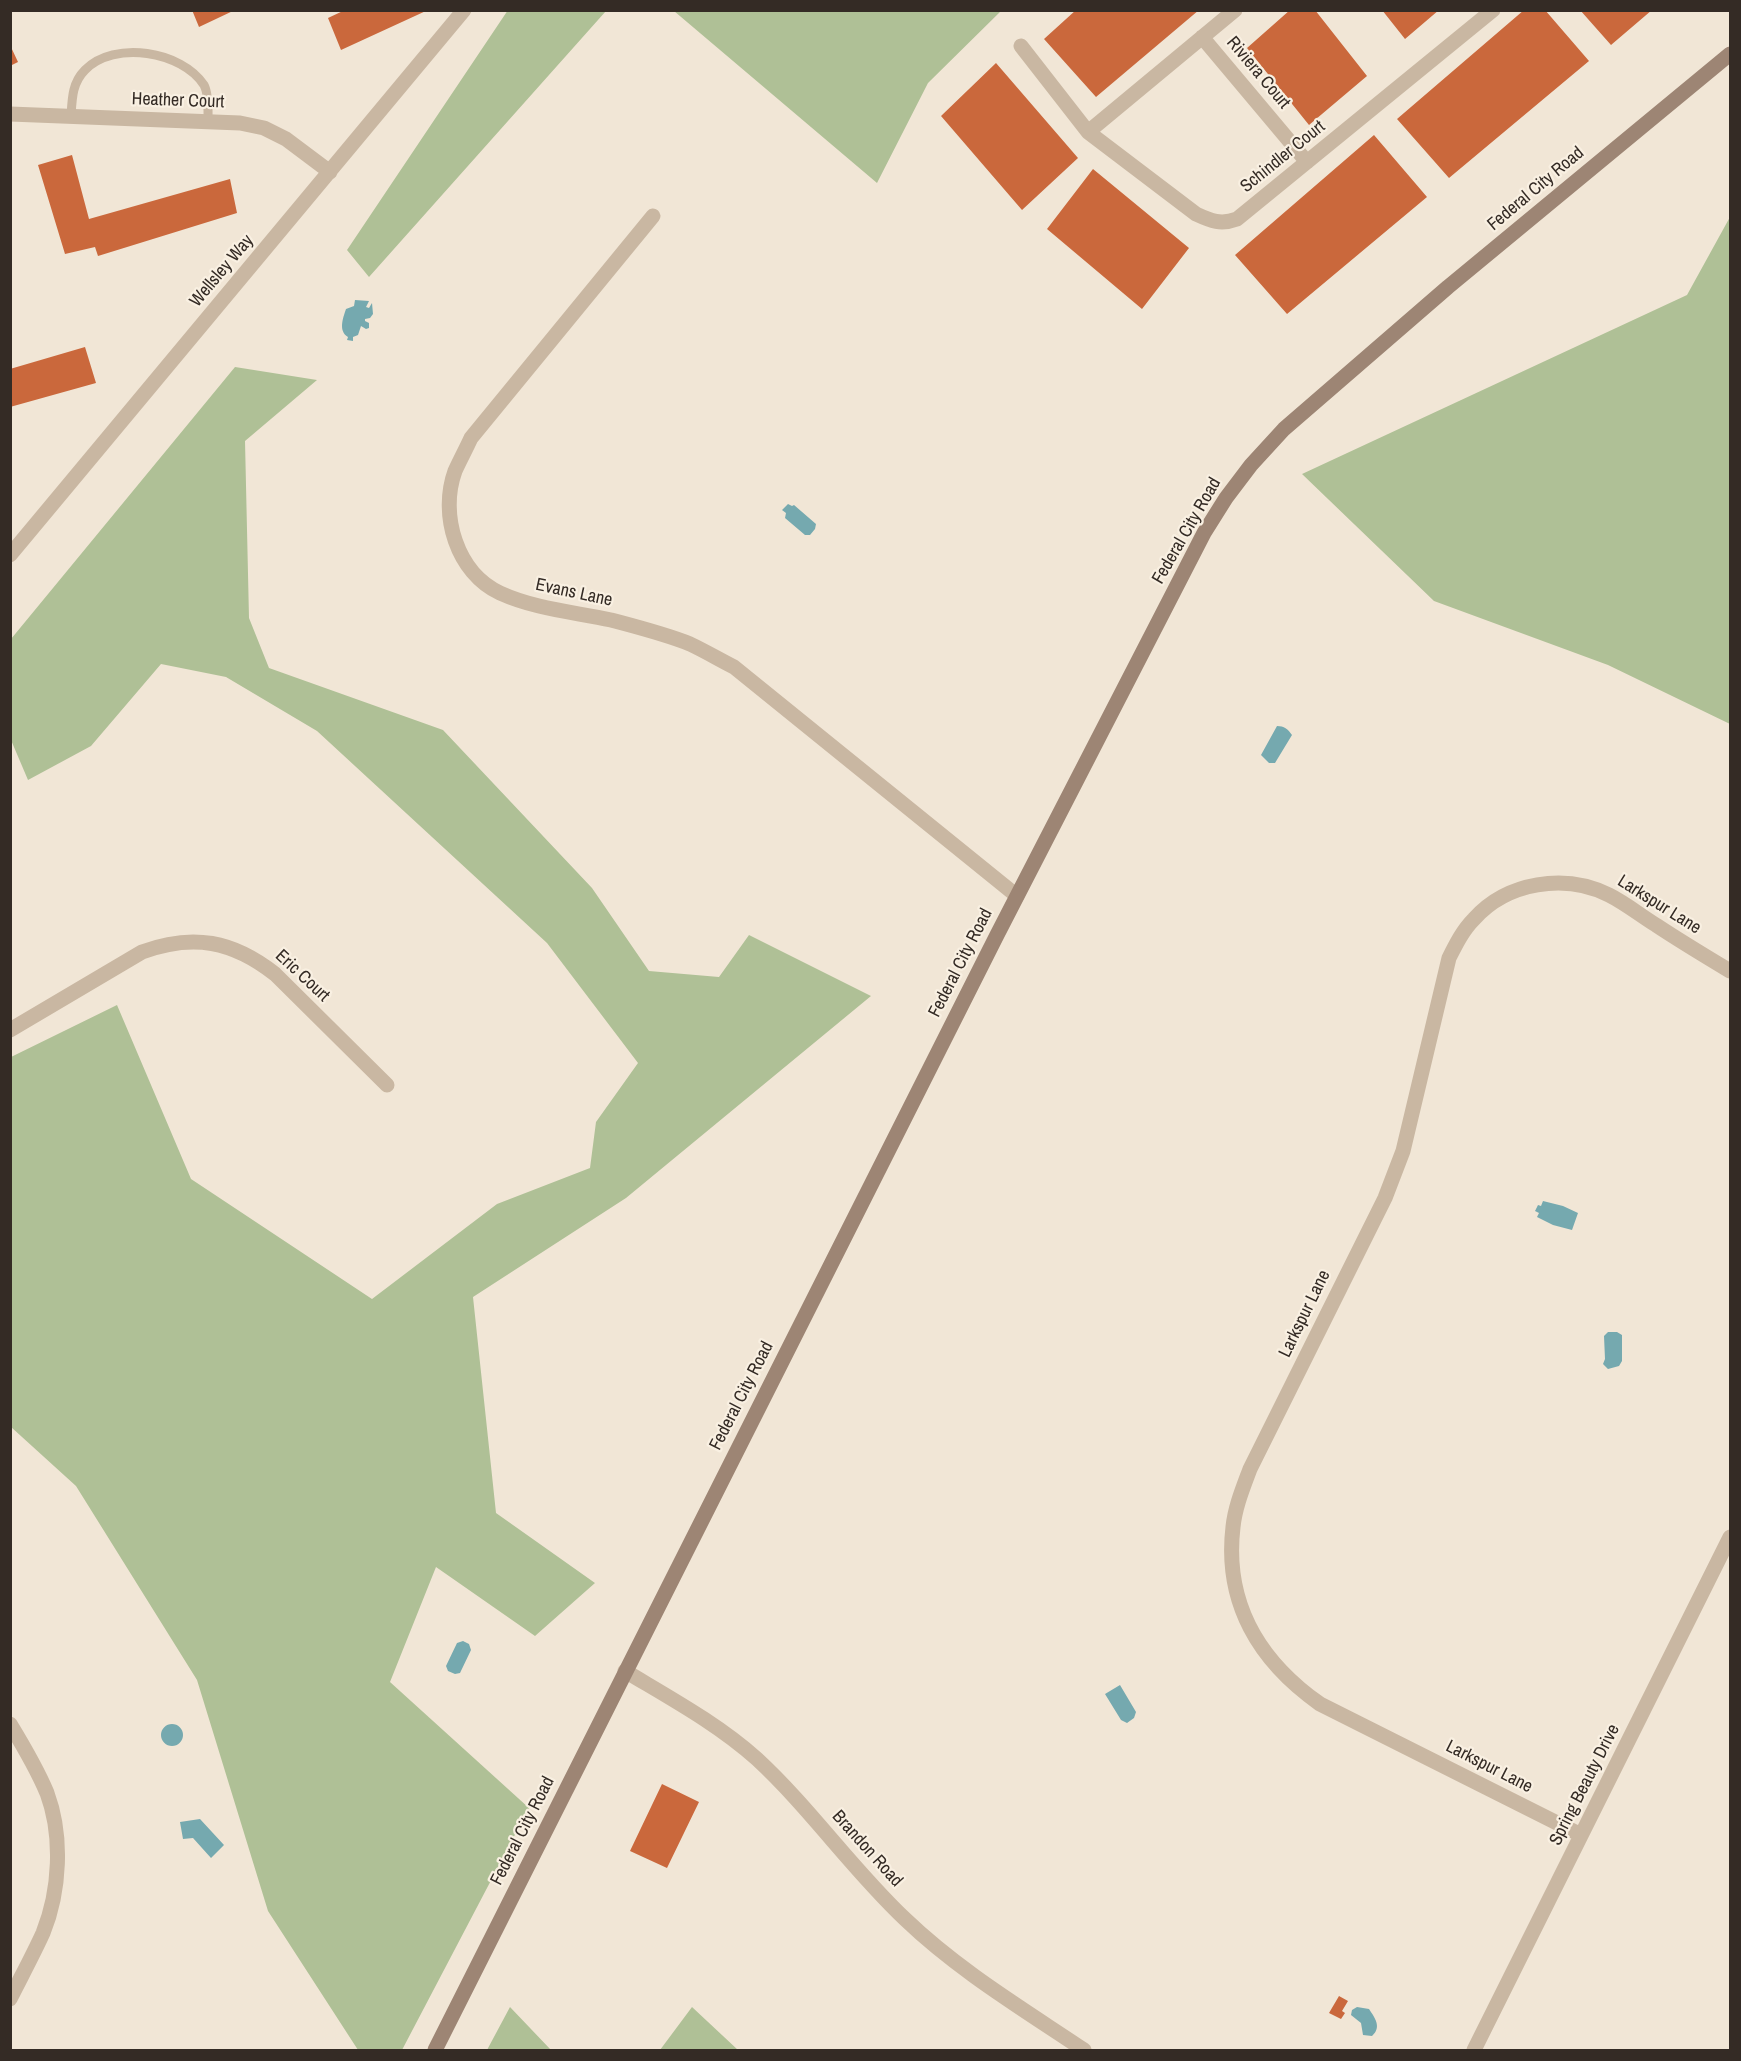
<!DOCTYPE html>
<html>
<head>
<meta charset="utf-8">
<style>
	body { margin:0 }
	#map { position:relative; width:1741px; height:2061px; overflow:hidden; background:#f1e6d6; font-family:"Archivo Narrow",sans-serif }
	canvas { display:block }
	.frame { position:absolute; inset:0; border:12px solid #342b25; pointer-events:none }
</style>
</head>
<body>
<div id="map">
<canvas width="1741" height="2061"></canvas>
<div class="frame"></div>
</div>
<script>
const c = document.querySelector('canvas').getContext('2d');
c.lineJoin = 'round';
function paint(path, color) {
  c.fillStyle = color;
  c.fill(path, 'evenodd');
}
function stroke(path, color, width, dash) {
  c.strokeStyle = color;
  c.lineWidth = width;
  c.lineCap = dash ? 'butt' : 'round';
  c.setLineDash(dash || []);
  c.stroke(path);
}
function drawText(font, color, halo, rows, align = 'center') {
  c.font = font + ' "Archivo Narrow",sans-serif';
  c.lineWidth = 4.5;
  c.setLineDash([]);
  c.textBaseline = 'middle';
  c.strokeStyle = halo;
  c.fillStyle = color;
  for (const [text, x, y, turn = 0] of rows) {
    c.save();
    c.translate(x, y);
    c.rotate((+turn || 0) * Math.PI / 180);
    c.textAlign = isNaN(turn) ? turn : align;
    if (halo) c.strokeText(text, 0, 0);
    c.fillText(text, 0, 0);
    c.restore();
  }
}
const green = new Path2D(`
	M508 10 606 11 369 277 347 250Z
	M674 11H1001L928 83 877 183Z
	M1730 217V724L1608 665 1434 601 1302 474 1687 295Z
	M235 367 317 380 245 441 249 618 269 668 443 730 592 888 649 971 719 977 749 935 871 996 626 1198 473 1297 496 1513 595 1583 535 1636 436 1567 390 1682 529 1808 402 2050H358L268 1911 197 1680 76 1486 11 1427V1057L117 1005 191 1179 372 1299 497 1204 590 1168 596 1122 638 1063 547 943 317 731 226 677 161 664 91 746 28 780 11 740V639Z
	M510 2007 551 2050H487Z
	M692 2007 738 2050H660Z`);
const water = new Path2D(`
	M355 300 369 301 366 307 369 308 372 303 373 314 370 318 365 319V321L369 323V328L366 329 361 326 358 335 353 337V341L347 340 348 337C338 331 343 318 346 309L354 306Z
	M788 504 792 506 794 505 816 524 815 529 810 535H805L785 518 786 513 782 510Z
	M1277 726C1284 726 1288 729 1292 735L1275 763H1269L1261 755Z
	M1543 1201 1563 1206 1578 1213 1572 1230 1553 1225 1537 1217 1539 1213 1535 1211 1538 1205 1541 1206Z
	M1608 1332H1617L1622 1335V1361L1619 1366 1608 1369 1603 1364 1605 1359 1604 1336Z
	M463 1641 469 1644 471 1650 460 1673 455 1674 448 1671 446 1666 457 1643Z
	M1120 1685 1136 1712 1134 1718 1127 1723 1121 1720 1105 1694Z
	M161 1735a11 11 0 1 1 22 0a11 11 0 1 1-22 0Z
	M200 1819 224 1845 211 1858 193 1838 183 1839 180 1822Z
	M1357 2007 1369 2009C1375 2018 1382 2027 1372 2036L1363 2035 1361 2023 1351 2015 1352 2010Z`);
const building = new Path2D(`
	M192 10H235L199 27Z
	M345 10H428L341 50 328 18Z
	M1076 10H1199L1096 97 1044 39Z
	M1290 10H1315L1367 76 1309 125 1247 48Z
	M1382 10H1439L1405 39Z
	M1524 10H1545L1589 61 1449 178 1397 119Z
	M1580 10H1652L1611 45Z
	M10 45 18 62 10 66Z
	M996 63 1078 158 1022 210 941 116Z
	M1374 135 1427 197 1287 314 1235 255Z
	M72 155 89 219 230 179 237 213 98 256 95 247 65 254 38 165Z
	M1093 169 1189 248 1142 309 1047 229Z
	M85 347 96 383 10 407V369Z
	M662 1784 699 1802 667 1868 630 1851Z
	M1339 1996 1348 2001 1342 2011 1345 2013 1341 2019 1329 2013Z`);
const lane = new Path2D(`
	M71 117C72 99 72 83 85 70 114 40 182 51 204 85 209 94 208 111 208 121`);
const street = new Path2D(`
	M1202 37 1307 162
	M1021 46 1088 132 1196 214C1211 221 1221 225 1237 219L1493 10
	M10 114 240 123 264 128 286 139 330 172
	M1088 132 1235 10
	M653 216 471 438C466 449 460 460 455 471 439 515 457 573 500 593 535 609 574 612 611 620 637 627 665 634 690 644 705 651 720 660 734 667L1017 896
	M10 555 464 10
	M10 1030 142 952C193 933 233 941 275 974L387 1085
	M625 1671C670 1698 718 1724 757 1759 810 1808 852 1869 905 1919 958 1970 1023 2009 1084 2050
	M10 1724C24 1747 37 1769 47 1793 63 1836 60 1891 43 1933 33 1955 21 1977 10 1999
	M1581 1835 1320 1704C1259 1661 1224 1603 1233 1527 1235 1507 1243 1488 1250 1469L1385 1198 1403 1151 1449 958C1456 944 1463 930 1474 919 1507 882 1565 873 1609 895 1625 903 1640 915 1656 925 1680 941 1705 956 1730 971
	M1474 2050 1730 1537`);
const secondary = new Path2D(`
	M435 2050 997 935 1204 533 1226 498 1251 465 1284 429 1448 287 1730 54`);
const streetNames = [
	["Riviera Court",1258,73,50],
	["Heather Court",178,101,2],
	["Schindler Court",1283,157,-39],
	["Federal City Road",1536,189,-40],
	["Wellsley Way",222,271,-50],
	["Federal City Road",1187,531,-60],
	["Evans Lane",574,593,12],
	["Larkspur Lane",1659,905,32],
	["Federal City Road",961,963,-63],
	["Eric Court",302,976,43],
	["Larkspur Lane",1305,1314,-64],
	["Federal City Road",742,1396,-63],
	["Larkspur Lane",1489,1767,27],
	["Spring Beauty Drive",1585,1785,-63],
	["Federal City Road",523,1831,-63],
	["Brandon Road",867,1849,48]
];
paint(green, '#afc096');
paint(water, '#75a9af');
paint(building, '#ca683c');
stroke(lane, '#c9b7a2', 9);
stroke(street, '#c9b7a2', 15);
stroke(secondary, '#9d8574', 15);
drawText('18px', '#342b25', '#f9f0e2', streetNames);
</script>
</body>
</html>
